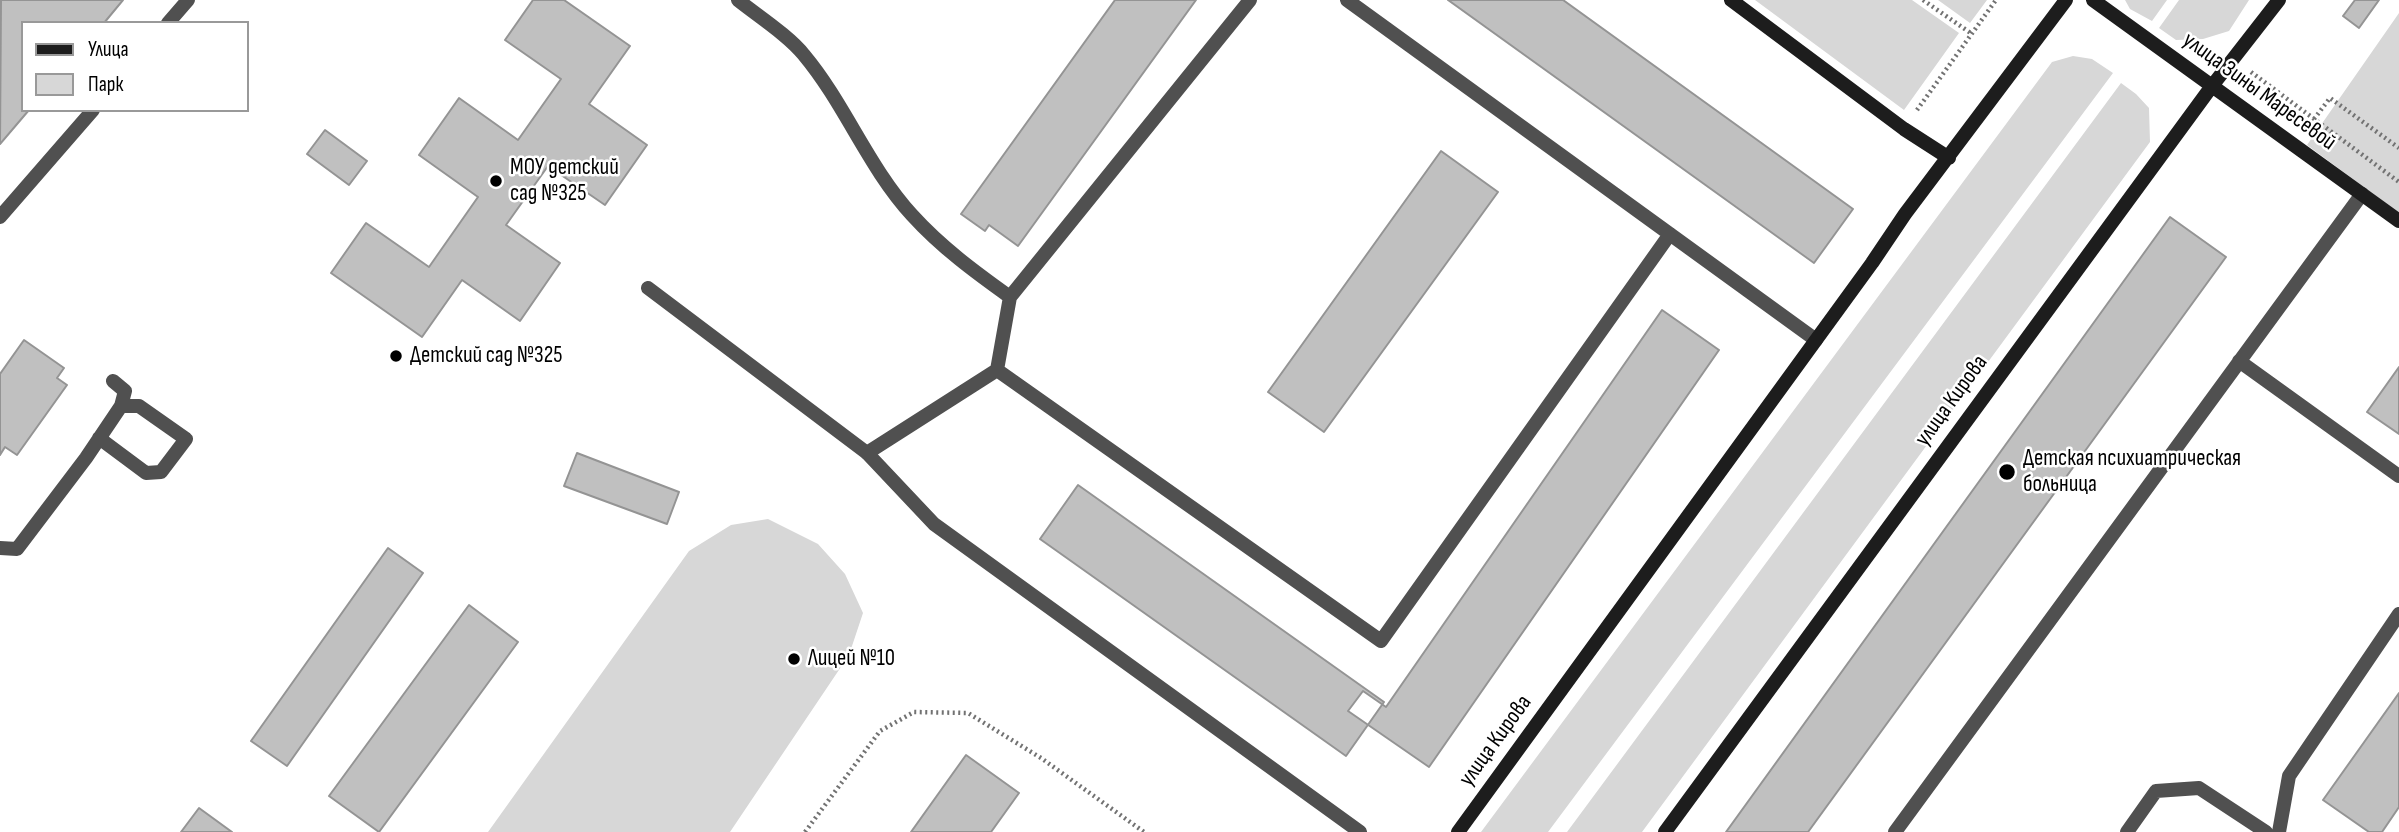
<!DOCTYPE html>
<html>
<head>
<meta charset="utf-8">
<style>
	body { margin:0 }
	#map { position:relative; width:2399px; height:832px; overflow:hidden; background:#fff; font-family:"Sofia Sans Condensed",sans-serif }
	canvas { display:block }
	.legend { position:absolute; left:21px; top:21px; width:228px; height:91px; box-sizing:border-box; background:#fff; border:2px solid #999; margin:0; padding:9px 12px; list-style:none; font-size:21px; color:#000 }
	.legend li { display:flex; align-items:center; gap:14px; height:35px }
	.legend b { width:35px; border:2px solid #999 }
</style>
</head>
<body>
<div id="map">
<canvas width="2399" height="832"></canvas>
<ul class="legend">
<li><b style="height:9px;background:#1d1d1d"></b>Улица</li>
<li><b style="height:19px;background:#d7d7d7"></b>Парк</li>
</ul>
</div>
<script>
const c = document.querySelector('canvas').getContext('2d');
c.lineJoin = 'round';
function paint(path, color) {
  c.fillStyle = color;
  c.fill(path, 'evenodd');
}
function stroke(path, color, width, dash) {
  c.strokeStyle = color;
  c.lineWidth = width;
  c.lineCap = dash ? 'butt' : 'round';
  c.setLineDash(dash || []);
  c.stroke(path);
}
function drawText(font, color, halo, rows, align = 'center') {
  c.font = font + ' "Sofia Sans Condensed",sans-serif';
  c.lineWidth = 5;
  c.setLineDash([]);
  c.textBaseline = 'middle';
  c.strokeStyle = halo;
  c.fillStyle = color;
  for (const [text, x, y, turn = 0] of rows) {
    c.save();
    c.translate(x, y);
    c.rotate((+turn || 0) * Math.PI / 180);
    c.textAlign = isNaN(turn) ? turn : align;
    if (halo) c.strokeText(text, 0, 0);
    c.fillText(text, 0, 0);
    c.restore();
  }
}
const green = new Path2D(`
	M1755 0H1912L1959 33 1904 110Z
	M1938 0H1987L1970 23Z
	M2125 0H2167L2152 21 2130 9Z
	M2179 0H2249L2229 31 2203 39 2176 40 2159 28Z
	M2399 13V213L2307 145Z
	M2073 56 2092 59 2113 73 1548 832H1481L2052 62Z
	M2121 83 2136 94 2149 108 2150 142 1642 832H1567Z
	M768 519 818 544 845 574 863 613 849 655 730 832H488L689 551 731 525Z`);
const building = new Path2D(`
	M1 0H123L104 23H23V110H29L0 144Z
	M533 0H564L630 46 589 104 647 145 605 205 548 166 506 225 560 263 520 321 462 280 422 337 331 273 366 223 429 267 478 197 419 155 459 98 518 140 561 79 505 40Z
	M1115 0H1196L1018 246 989 225 985 231 961 214Z
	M1448 0H1563L1853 209 1814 263Z
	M2355 0H2379L2359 28 2343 16Z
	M325 130 367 161 349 185 307 154Z
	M1441 151 1498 192 1324 432 1268 392Z
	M2170 217 2226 257 1808 832H1726Z
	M1662 310 1719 350 1429 767 1348 711 1363 691 1386 707Z
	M24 340 64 368 57 378 67 385 17 455 5 447 0 455V374Z
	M2399 367V434L2367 412Z
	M577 453 679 492 667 524 564 486Z
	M1078 485 1384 702 1346 756 1040 539Z
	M388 548 423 573 287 766 251 741Z
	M469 605 518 642 379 832 329 796Z
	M2399 693V807L2382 832H2369L2323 800Z
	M966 755 1019 793 991 832H911Z
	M199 808 232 832H181Z`);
const path = new Path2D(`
	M1923 0 1972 34
	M2251 72 2399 182
	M1917 110 1996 0
	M2314 119 2330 98 2399 148
	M805 832 880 731 914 712 968 713 1041 758 1144 832`);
const lane = new Path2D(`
	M738 0C758 16 789 36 804 55 845 104 868 167 912 215 941 247 975 272 1010 297
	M1347 0 1816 340
	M168 23 188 0
	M0 217 93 110
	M2239 361 2399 476
	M997 370 1381 641 1670 234
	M99 438 146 473 161 472 186 439 139 406H121
	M867 453 997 370 1010 297 1250 0
	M0 548 17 549 86 458 121 406 125 391 113 381
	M1895 832 2362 194
	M2127 832 2156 791 2199 788 2266 832
	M2279 832 2289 776 2399 614`);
const street = new Path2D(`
	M648 288 867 453 934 524 1360 832`);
const secondary = new Path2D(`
	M1731 0 1904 129 1949 158
	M2093 0 2399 221
	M1458 832 1872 263 1905 214 2066 0
	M1665 832 2212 86 2279 0`);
const markers = [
	[496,181,7,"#000"],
	[396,356,7,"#000"],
	[2007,472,9,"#000"],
	[794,659,7,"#000"]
];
const streetNames = [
	["улица Зины Маресевой",2259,92,36],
	["улица Кирова",1952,401,-54],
	["улица Кирова",1496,741,-54]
];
const poiNames = [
	["МОУ детский",510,168],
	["сад №325",510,194],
	["Детский сад №325",410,356],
	["Детская психиатрическая",2023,459],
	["больница",2023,485],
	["Лицей №10",808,659]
];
paint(green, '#d7d7d7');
paint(building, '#c0c0c0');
stroke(building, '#949494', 2);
stroke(path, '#727272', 4.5, [2, 3.5]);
stroke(lane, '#505050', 14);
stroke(street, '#505050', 14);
stroke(secondary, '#1d1d1d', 14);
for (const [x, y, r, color] of markers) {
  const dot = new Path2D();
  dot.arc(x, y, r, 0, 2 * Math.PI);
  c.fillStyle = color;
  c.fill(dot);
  stroke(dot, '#fff', 2.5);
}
drawText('23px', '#000', '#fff', streetNames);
drawText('23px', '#000', '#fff', poiNames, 'left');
</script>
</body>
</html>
